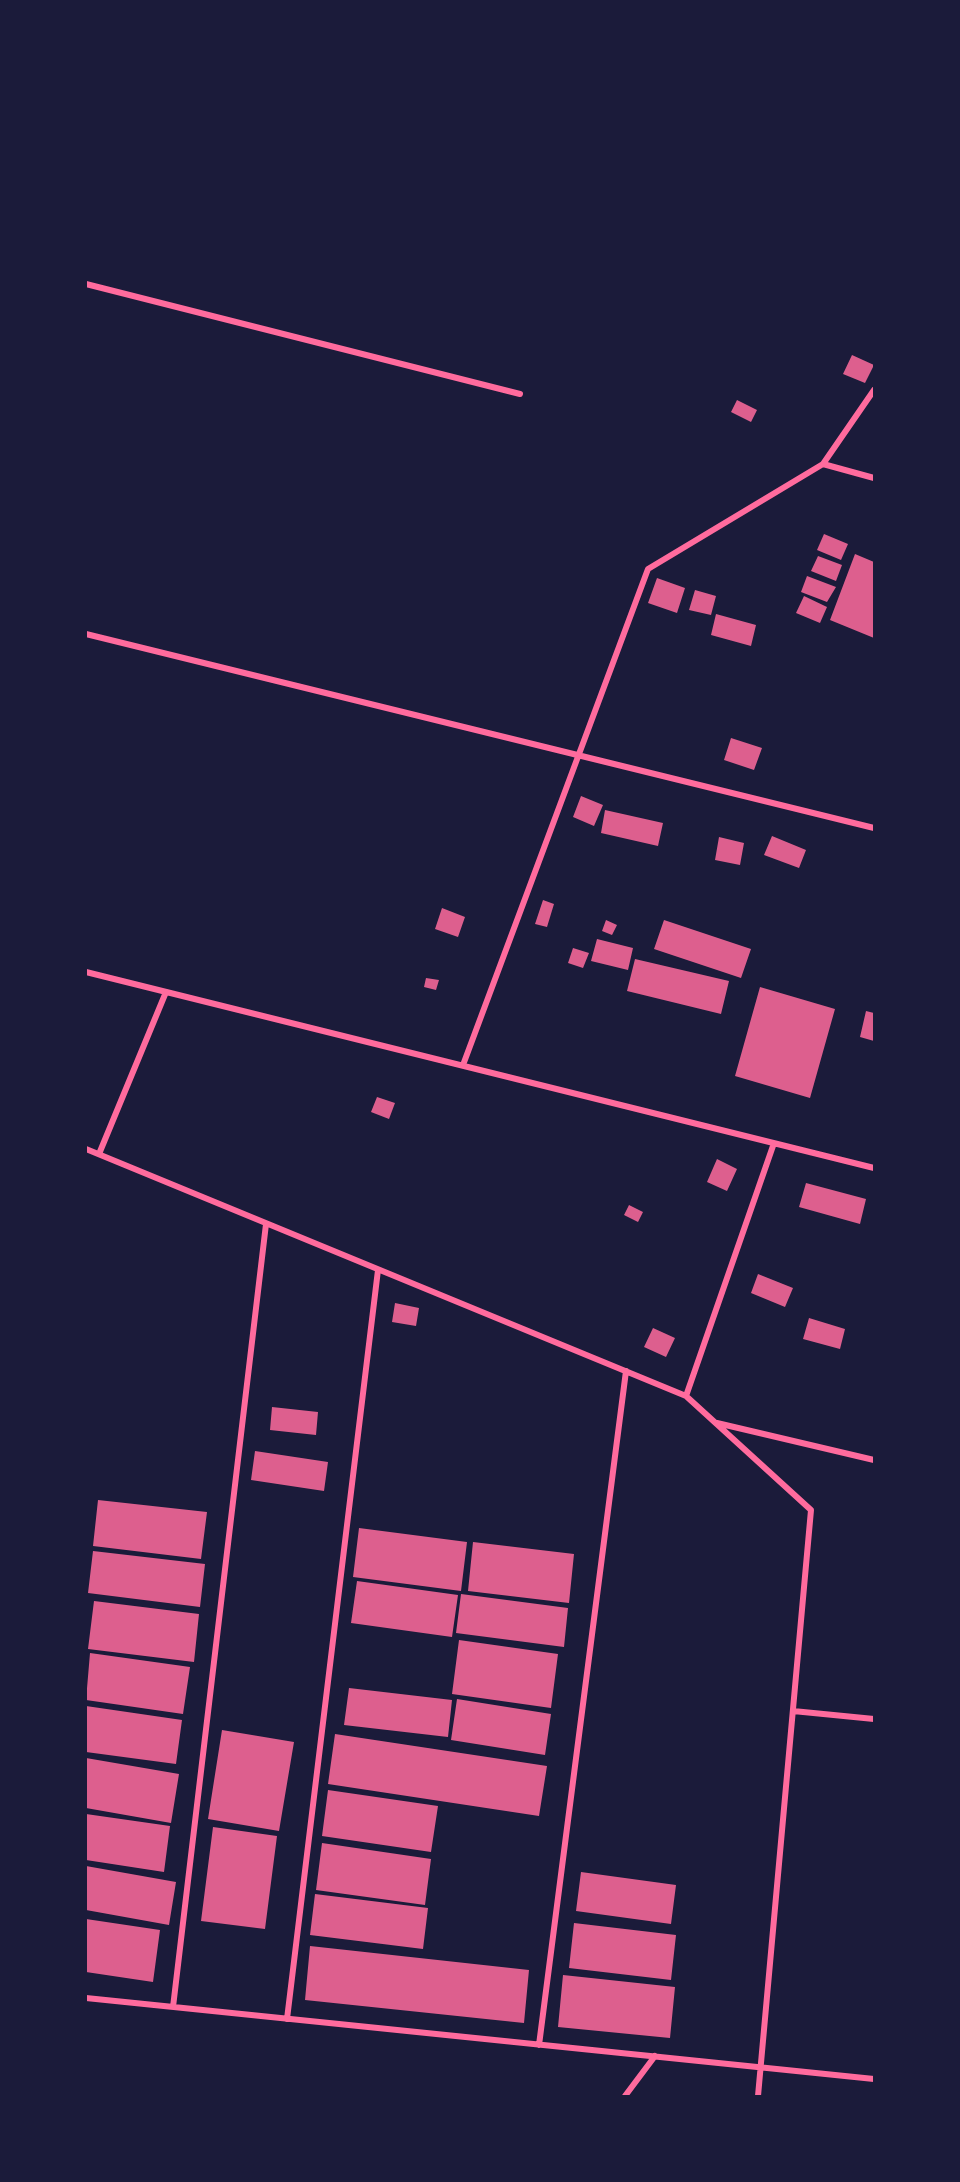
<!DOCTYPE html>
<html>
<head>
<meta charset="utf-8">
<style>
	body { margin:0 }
	#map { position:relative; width:960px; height:2182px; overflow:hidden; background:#1b1b3a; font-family:"Roboto Condensed",sans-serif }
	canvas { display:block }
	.frame { position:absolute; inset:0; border:87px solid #1b1b3a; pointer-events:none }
</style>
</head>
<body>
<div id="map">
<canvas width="960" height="2182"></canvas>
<div class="frame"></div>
</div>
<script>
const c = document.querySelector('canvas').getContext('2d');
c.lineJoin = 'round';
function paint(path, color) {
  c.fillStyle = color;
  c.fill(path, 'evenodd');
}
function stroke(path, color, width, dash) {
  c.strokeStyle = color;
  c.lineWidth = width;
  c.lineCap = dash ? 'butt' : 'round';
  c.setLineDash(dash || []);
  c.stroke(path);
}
const building = new Path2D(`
	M852 355 874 365 865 383 843 374Z
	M737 400 757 410 751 422 731 412Z
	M824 534 848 544 841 560 817 550Z
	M855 554 874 562V638L830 620Z
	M818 556 842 565 836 581 811 571Z
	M807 576 836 587 827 602 801 592Z
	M657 578 685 588 677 613 648 603Z
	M695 590 716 596 711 615 689 610Z
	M804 596 827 607 820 623 796 613Z
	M716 614 756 625 751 646 711 635Z
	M731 738 762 748 754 770 724 760Z
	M581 796 603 805 594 826 573 817Z
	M605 810 663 823 658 846 601 833Z
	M772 836 806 850 799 868 764 855Z
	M719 837 744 843 740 865 715 860Z
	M543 900 554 904 547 927 535 924Z
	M442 908 465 917 458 937 435 929Z
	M606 920 617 925 612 935 602 931Z
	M664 920 751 949 741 978 654 949Z
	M597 939 633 948 628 970 591 961Z
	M573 948 589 953 583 968 568 963Z
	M635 959 729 981 721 1014 627 991Z
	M426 978 439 980 436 990 424 987Z
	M760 987 835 1009 810 1098 735 1076Z
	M866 1011 874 1013V1041L860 1037Z
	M377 1097 395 1103 389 1119 371 1112Z
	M717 1159 737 1169 727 1191 707 1182Z
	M806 1183 866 1199 860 1224 799 1207Z
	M629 1205 643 1212 638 1222 624 1215Z
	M758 1274 793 1288 785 1307 751 1293Z
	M395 1303 419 1308 416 1326 392 1322Z
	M809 1318 845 1329 840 1349 803 1339Z
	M653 1328 675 1338 666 1357 644 1347Z
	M272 1407 318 1412 316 1435 270 1430Z
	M255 1451 328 1462 324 1491 251 1480Z
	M98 1500 207 1512 201 1559 93 1546Z
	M359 1528 467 1542 461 1591 353 1577Z
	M473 1542 574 1554 569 1603 468 1591Z
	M93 1551 205 1564 200 1607 88 1593Z
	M357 1581 458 1595 452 1637 351 1623Z
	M461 1594 568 1608 564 1647 456 1633Z
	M94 1601 199 1614 194 1662 88 1649Z
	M459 1640 558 1654 551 1708 452 1694Z
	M90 1653 190 1667 183 1714 86 1700Z
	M349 1688 452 1700 448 1737 344 1725Z
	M457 1699 551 1714 545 1755 451 1740Z
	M86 1706 182 1720 176 1764 86 1752Z
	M222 1730 294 1742 279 1831 208 1819Z
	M335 1734 547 1766 539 1816 328 1784Z
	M86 1758 179 1774 171 1823 86 1808Z
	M328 1790 438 1806 431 1852 322 1836Z
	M86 1814 170 1826 164 1872 86 1860Z
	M213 1827 277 1836 265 1929 201 1921Z
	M322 1843 431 1859 425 1905 316 1890Z
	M86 1866 176 1882 169 1925 86 1910Z
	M581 1872 676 1885 671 1924 576 1911Z
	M315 1894 428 1908 423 1949 310 1935Z
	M86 1919 160 1930 153 1982 86 1972Z
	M574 1923 676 1935 671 1980 569 1968Z
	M310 1946 529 1970 524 2023 305 2000Z
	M563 1975 675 1987 670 2038 558 2027Z`);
const minor = new Path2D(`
	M86 284 520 394
	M823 464 874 390
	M86 634 874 828
	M86 972 874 1168
	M463 1065 648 569 823 464 874 478
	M86 1149 686 1396 811 1510 758 2096
	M99 1154 166 992
	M686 1396 774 1143
	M717 1423 874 1460
	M793 1711 874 1719
	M86 1998 874 2079
	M173 2007 266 1224
	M287 2019 378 1270
	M539 2045 626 1371
	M625 2096 655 2056`);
paint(building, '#dd5f8e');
stroke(minor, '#ff6b9d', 6);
</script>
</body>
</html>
